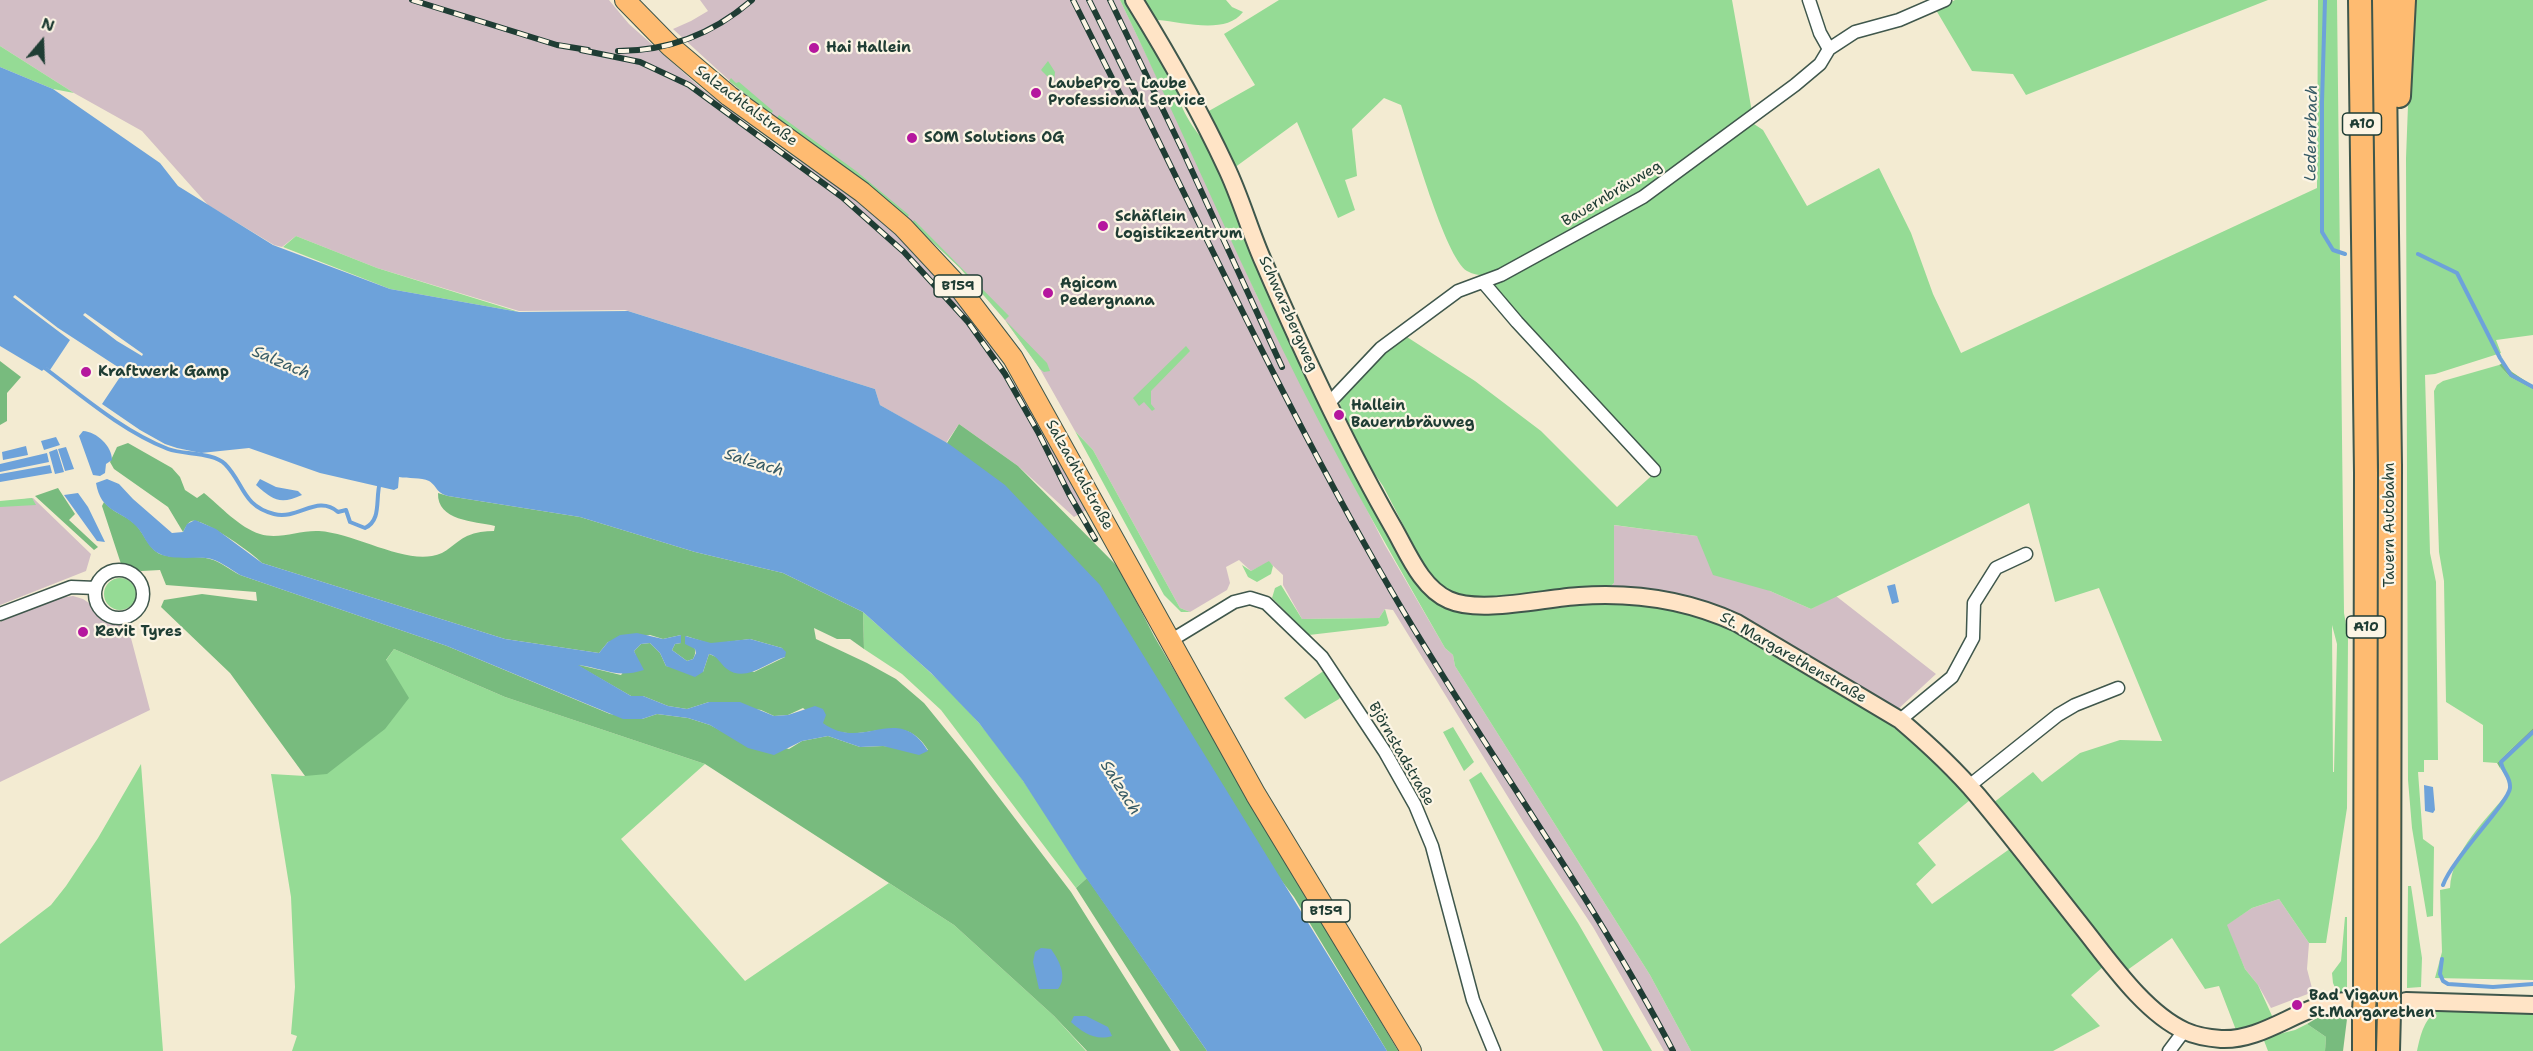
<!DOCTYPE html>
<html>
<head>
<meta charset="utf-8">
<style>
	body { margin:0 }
	#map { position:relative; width:2533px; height:1051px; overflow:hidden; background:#f3ebd2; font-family:"Shantell Sans",sans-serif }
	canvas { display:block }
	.north { position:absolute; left:12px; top:12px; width:60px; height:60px; -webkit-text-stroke:4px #fcf5e5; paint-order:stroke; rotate:19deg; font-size:16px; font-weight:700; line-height:24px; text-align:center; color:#1f3d34 }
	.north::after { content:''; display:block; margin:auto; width:21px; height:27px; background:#1f3d34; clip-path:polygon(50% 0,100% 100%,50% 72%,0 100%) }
</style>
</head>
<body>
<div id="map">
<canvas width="2533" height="1051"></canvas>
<div class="north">N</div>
</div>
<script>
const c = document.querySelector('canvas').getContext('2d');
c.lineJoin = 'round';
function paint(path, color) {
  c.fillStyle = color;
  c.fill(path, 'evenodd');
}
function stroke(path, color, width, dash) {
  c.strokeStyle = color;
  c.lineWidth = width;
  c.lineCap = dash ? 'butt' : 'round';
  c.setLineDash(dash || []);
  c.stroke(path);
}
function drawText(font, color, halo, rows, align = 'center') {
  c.font = font + ' "Shantell Sans",sans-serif';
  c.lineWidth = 4.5;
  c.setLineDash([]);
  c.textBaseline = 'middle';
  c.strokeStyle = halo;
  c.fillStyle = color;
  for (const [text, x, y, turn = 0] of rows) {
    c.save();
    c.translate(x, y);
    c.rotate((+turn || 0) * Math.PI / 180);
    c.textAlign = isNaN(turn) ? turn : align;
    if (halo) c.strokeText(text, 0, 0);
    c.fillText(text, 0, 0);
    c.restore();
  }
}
const industrial = new Path2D(`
	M0 0H609L629 24 701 88 773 143 846 192 894 233 943 284 986 339 1046 433 1086 510 1074 517 1018 466 959 424 946 443 880 405 875 389 625 310 519 311 377 268 296 236 282 247 274 245 208 205 142 131 74 93 0 46Z
	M700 0H1120L1188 142 1258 298 1385 545 1445 648 1453 655 1455 666 1650 975 1691 1051H1664L1593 927 1524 823 1393 610 1385 609 1379 618 1302 619 1283 585V575L1269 562 1251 571 1239 560 1226 567 1230 583 1227 590 1190 612 1180 608 1093 450 1075 431 1040 369 1005 320 960 268 901 212 853 173 743 93 673 29 691 21 708 11Z
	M33 498 91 554 86 571 0 605V502Z
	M1613 525 1697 536 1770 591 1811 609 1836 596 1936 674 1896 711 1715 607 1686 596 1631 588H1609L1614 583Z
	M73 596 83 599 92 605 105 619 113 624 127 623 150 710 0 782V622L59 598Z
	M2279 899 2309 943 2307 969 2313 992 2271 1008 2258 985 2245 969 2226 925 2252 908Z`);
const green = new Path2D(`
	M1120 0H1126L1177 86C1175 101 1196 135 1208 144L1284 323 1429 596 1552 604 1628 603 1693 612 1727 626 1876 713 1944 769 1970 800 1918 843 1936 865 1916 884 1932 904 2011 848 2104 966 2071 995 2100 1026 2053 1051H1691L1650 975 1455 666 1453 655 1445 648C1379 533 1313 417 1257 296 1211 198 1167 98 1120 0Z
	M1140 0H1226L1232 7 1243 12C1226 35 1183 22 1158 20L1154 19Z
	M1279 0H1732L1752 112 1644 192 1494 275C1485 276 1476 276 1467 271 1445 258 1411 135 1401 105L1384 98 1352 129 1357 176 1345 180 1355 210 1338 218 1297 122 1234 168 1207 112 1255 85 1224 34Z
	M1955 0H2268L2026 95 2013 74 1972 71 1936 10Z
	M2318 0H2337L2344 613 2348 636 2347 808 2326 943H2309L2279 899 2252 908 2227 925 2245 969 2258 985 2273 1018 2236 1030 2219 986 2205 989 2172 938 2126 971 1993 803 2033 772 2042 782 2080 753 2120 740 2162 741 2099 588 2055 602 2029 503 1811 609 1770 591 1713 575 1697 536 1614 525V583L1609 588 1483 601 1452 593 1441 585 1424 565 1383 486 1357 448 1341 414 1340 402 1347 392 1382 355 1407 337 1475 381 1541 431 1617 507 1658 470 1491 286 1494 282 1744 128 1754 124 1763 130 1807 206 1879 168 1911 233 1933 294 1961 353 2317 188ZM2332 625 2337 644 2334 772H2333Z
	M2412 0H2533V335L2496 340 2501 353 2435 374 2425 375 2430 553 2436 582 2438 760H2424V772H2418L2423 839 2434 847 2433 916 2427 917 2412 828 2408 780 2406 158Z
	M0 46 74 93 53 89 0 67Z
	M1048 61 1055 72 1054 83 1041 70Z
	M731 78 736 83 739 82 773 111 771 114 729 81Z
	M779 115 856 171 909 215 907 218 873 188 777 118Z
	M914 220 1009 316 1005 320 1047 363 1050 371 1044 372 1040 369 1005 320 960 268 912 223Z
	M296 236 377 268 519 312 390 289 283 247Z
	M1186 346 1190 351 1151 391V404L1155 409 1152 411 1144 402 1139 406 1133 398Z
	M2499 365 2510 377 2533 389V728L2497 763 2483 762V725L2446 702 2444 581 2439 552 2434 391 2437 385 2443 381Z
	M1075 431 1093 450 1180 608 1190 612H1181L1164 595Z
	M32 498 36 505 0 507V501Z
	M1269 561 1273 566 1271 574 1257 582 1248 577 1242 565 1251 571Z
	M104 594a16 16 0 1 1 32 0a16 16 0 1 1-32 0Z
	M1281 585 1302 619 1379 618 1385 609 1389 623 1386 626 1309 635 1272 598 1275 588Z
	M863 612C903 648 944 682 979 723 1020 771 1053 826 1087 878L1076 888 941 710 902 674 864 649Z
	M394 649 505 697 705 764 621 839 745 981 889 883 954 925 1054 1016 1086 1051H292L297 1036 291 1034 295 987 291 897 271 774 305 776Z
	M1325 670 1341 696 1339 699 1305 719 1284 698Z
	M1453 727 1474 762 1464 771 1443 732Z
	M2533 734V980L2435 978 2442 952 2440 890 2450 888C2452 850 2487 819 2510 790V781L2500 768 2501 762Z
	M141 764 163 1051H0V944L51 905 66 886 98 838Z
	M1481 772 1578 923 1652 1051H1603L1469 780Z
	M2408 886H2411L2422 958 2421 987 2407 988Z
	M2345 917H2347V993L2337 992 2333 983 2332 973 2341 961Z
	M2440 1008 2533 1014V1051H2417C2421 1033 2424 1019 2440 1008Z
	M2307 1024 2326 1037 2325 1051H2268L2263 1038 2295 1030Z`);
const forest = new Path2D(`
	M0 361 21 377 7 393V421L0 425Z
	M2503 363 2512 372 2533 386V389L2510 377 2499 365Z
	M959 424 1018 466 1119 568 1154 636 1398 1051H1387L1294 897 947 443Z
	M128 443 172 468 180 477 185 490 197 498 204 493C220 506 240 528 260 534 279 540 299 530 319 531 353 533 401 562 432 556 447 554 454 542 467 536 476 532 485 531 494 531L495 526C474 521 437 521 438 493L448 496 580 517 695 552 783 573 863 612 864 649 850 639H837L814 628 816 639 867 663 896 679 924 703 972 762 1071 892 1171 1051H1087L1054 1016 954 925 705 764 505 697 394 649 386 660 409 698 385 729 327 774 305 776 230 673 161 607 164 600 202 594 257 601 256 592 166 585 160 570 141 571 121 564 102 506 104 502C113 513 125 515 135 524 144 533 150 552 163 555 178 559 196 555 210 559 221 562 230 570 240 575L447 646 610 714 642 719 657 714 688 718 710 725 727 734 789 749 802 741 828 736 860 747 883 746 928 750C903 709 869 743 833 730 823 726 812 715 803 708L788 715 774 716 761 710 709 702 687 709 668 706 643 696H631L575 664 621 675 636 656 634 651 641 644 650 643 660 653 666 666 703 672 709 654 754 672 785 657 782 648 750 639 711 644 686 636C692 644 699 649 693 659L687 661 672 650 675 644 681 643V635L663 639 650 635 608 642 599 653 505 639 262 563C254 554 202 517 192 521 188 522 185 528 183 532L168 507 114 469 110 462 117 447Z
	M58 488 75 514 69 520 98 547 94 550 35 496Z
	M2533 728V734L2501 762 2500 768 2497 763Z
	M1087 878 1207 1051H1180L1076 888Z
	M2348 1011 2343 1051H2325L2326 1037 2307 1024 2327 1012Z`);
const water = new Path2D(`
	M0 67 53 89 160 163 178 186 273 245 390 289 519 312 628 311 875 389 880 405 949 444 1005 485 1100 585 1387 1051H1207L1080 869 1023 781 979 723 931 673 863 612 783 573 695 552 580 517 448 496C435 492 438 487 429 481 421 477 408 479 399 477L398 488 394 490 320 473 249 448 201 453 177 448 165 444 140 430 102 404 124 371 58 328 15 295 13 297 70 340 50 370 46 367 42 371 0 346ZM85 313 143 354 142 356 117 341 83 315Z
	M83 431C97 432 112 446 112 460L106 464 105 473 100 476 93 475 79 436Z
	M56 437 60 445 44 450 41 441Z
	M26 446 28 455 3 460 2 452Z
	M66 447 74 469 65 471 58 449Z
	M57 449 64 472 55 474 49 452Z
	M47 453 49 462 0 472V464Z
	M50 465 52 473 0 482V474Z
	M107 479 119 484 133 499 172 533 183 532 187 524 195 520 216 529 262 563 505 639 599 653 608 642 620 635 637 633 663 639 681 635V643L675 644 672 650 687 661 693 659 696 653 695 649 685 644V636L711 643 750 639 782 648 786 652 785 657C767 662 746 683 727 669 720 664 718 656 709 654L703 672 695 677 666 666 660 653 650 643 641 644 634 651 644 670C616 679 604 668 578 665L631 696H643L668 706 687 709 709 702H740L774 716 788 715 815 706 823 709 826 715 823 723C863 753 898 701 928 751L919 755 883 746 860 747 828 736 802 741 774 755 748 748 710 725 688 718 657 714 642 719H623L447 646 240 575C230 569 218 559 206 558 192 557 173 560 160 554 147 548 145 535 136 526 121 510 101 513 96 483Z
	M260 479 276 487 298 491 302 495C280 505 273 500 256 485Z
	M78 493 88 507 105 542 97 541 64 495Z
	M1895 584 1899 602 1892 604 1887 586Z
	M2424 785 2433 787 2435 810 2433 813 2425 811Z
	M1041 948 1051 949C1059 960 1068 977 1058 989H1039L1033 962 1035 952Z
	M1074 1016H1086L1108 1027 1112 1036C1096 1041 1083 1033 1071 1022Z`);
const stream = new Path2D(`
	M2325 0 2322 102V232L2333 250 2345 254
	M2418 254 2457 273 2500 358 2511 375 2533 387
	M42 366C81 395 122 431 168 449 184 455 213 452 225 464 244 483 242 506 274 514 299 520 317 494 338 512L346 510 350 522 365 528C382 520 375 499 380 482
	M2443 885C2452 859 2509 802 2510 788 2511 777 2503 773 2501 762L2533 732
	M2442 959 2440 974 2443 981 2448 984 2493 987 2533 984`);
const street = new Path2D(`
	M1809 0 1820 33 1829 49
	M1483 282 1517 322 1654 470
	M1328 404 1381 348 1458 291 1501 275 1643 197 1795 85 1820 64 1829 49 1855 32 1899 20 1945 0
	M95 594a24 24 0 1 1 48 0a24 24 0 1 1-48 0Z
	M0 614 71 587 96 588
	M1170 641 1234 602 1250 598 1266 603 1322 657 1385 752 1415 805 1432 846 1473 1000 1494 1051
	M1900 720 1952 677 1973 638 1974 603 1996 568 2026 554
	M1969 786 2058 715 2075 705 2118 688
	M2169 1051 2184 1031`);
const secondary = new Path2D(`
	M1134 0C1168 55 1199 109 1226 167 1241 198 1250 232 1264 263 1303 353 1344 442 1393 527 1407 551 1421 588 1449 600 1480 614 1544 598 1579 596 1635 592 1687 600 1737 623L1900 720C1927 743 1955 769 1978 796 2014 839 2048 884 2083 928 2110 962 2145 1013 2185 1031 2196 1036 2208 1038 2221 1039 2266 1041 2301 1003 2346 1001
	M2406 1001 2533 1005`);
const primary = new Path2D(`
	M625 0 670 46 729 96 862 192 903 227 958 286 1013 358 1256 795 1411 1051`);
const highway = new Path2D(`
	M2360 0 2366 473 2365 991
	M2384 0 2390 465 2389 992
	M2399 96 2404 0
	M2364 1051V1012
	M2388 1051 2389 1012`);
const rail = new Path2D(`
	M412 0 557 45 588 50
	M1073 0 1124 102
	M1089 0C1188 198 1281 401 1392 592 1482 747 1590 892 1673 1051
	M1110 0 1181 147 1282 367
	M581 50 640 62 689 85 842 197 904 252 968 322 1005 374 1038 432 1069 494 1095 539
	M618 51C670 51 713 34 752 0`);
const highwayBridge = new Path2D(`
	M2389 992V1012
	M2364 1012 2365 991`);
const markers = [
	[814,48,6,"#b5179e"],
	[1036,93,6,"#b5179e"],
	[912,138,6,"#b5179e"],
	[1103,226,6,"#b5179e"],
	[1048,293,6,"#b5179e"],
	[86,372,6,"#b5179e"],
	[1339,415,6,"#b5179e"],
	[83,632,6,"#b5179e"],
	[2297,1005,6,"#b5179e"]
];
const shields = [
	[2362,124,39],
	[958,286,48],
	[2366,627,39],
	[1326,911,48]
];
const shieldNames = [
	["A10",2362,124],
	["B159",958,286],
	["A10",2366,627],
	["B159",1326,911]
];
const poiNames = [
	["Hai Hallein",826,48],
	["LaubePro – Laube",1048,84],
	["Professional Service",1048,101],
	["SOM Solutions OG",924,138],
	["Schäflein",1115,217],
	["Logistikzentrum",1115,234],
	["Agicom",1060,284],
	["Pedergnana",1060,301],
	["Kraftwerk Gamp",98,372],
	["Hallein",1351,406],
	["Bauernbräuweg",1351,423],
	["Revit Tyres",95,632],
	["Bad Vigaun",2309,996],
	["St.Margarethen",2309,1013]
];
const streetNames = [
	["Salzachtalstraße",746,106,37],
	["Bauernbräuweg",1612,194,-31],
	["Schwarzbergweg",1288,314,66],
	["Salzachtalstraße",1079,475,61],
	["Tauern Autobahn",2390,525,-90],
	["St. Margarethenstraße",1793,658,30],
	["Björnstadstraße",1401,754,60]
];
const waterNames = [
	["Ledererbach",2312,133,-89],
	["Salzach",281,363,23],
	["Salzach",754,463,17],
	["Salzach",1120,788,58]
];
paint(industrial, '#d2bec5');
paint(green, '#95db95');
paint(forest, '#78bb7e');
paint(water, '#6da2da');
stroke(stream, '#6da2da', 4);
stroke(street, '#3f574c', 15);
stroke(secondary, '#3f574c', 20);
stroke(primary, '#3f574c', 22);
stroke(highway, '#3f574c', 26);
stroke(street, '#fff', 12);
stroke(secondary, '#ffe4c6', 16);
stroke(primary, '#febb71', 20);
stroke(highway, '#febb71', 22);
stroke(rail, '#1f3d34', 6);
stroke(rail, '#fcf5e5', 4, [11]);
stroke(highwayBridge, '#3f574c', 26, []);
stroke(highwayBridge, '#febb71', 22);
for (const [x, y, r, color] of markers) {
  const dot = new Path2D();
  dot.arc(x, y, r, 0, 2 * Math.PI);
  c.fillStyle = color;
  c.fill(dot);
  stroke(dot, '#fcf5e5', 2);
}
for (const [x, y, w] of shields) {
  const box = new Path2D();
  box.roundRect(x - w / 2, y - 11, w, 22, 4.5);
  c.fillStyle = '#fcf5e5';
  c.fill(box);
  stroke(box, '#1f3d34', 1.5);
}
drawText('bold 14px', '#1f3d34', null, shieldNames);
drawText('bold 15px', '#1f3d34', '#fcf5e5', poiNames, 'left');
drawText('15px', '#1f3d34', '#fcf5e5', streetNames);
drawText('italic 16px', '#365b66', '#fcf5e5', waterNames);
</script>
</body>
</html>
